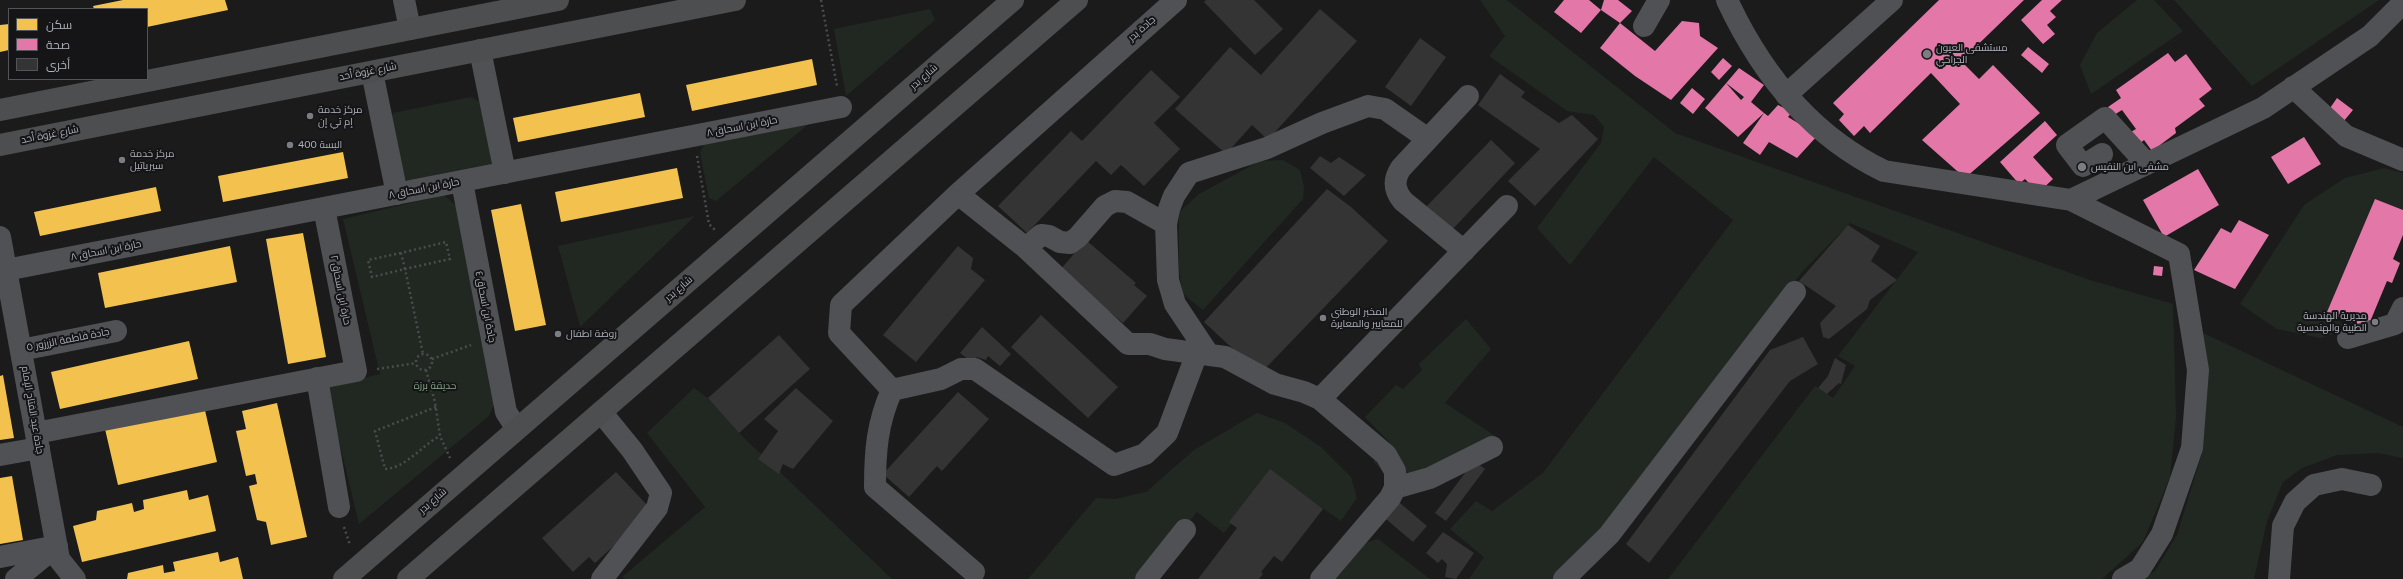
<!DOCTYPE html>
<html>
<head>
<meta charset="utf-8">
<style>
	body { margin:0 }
	#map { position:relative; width:2403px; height:579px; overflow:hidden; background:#1b1b1b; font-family:"Varela Round",Cairo,sans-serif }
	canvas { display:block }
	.legend { position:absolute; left:8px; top:8px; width:140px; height:72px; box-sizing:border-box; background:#151517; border:1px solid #525459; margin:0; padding:5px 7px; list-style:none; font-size:12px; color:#aeb2bb }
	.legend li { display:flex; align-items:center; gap:8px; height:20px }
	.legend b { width:20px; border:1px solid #525459 }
</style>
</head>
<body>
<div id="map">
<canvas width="2403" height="579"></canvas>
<ul class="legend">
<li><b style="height:11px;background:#f2c14e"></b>سكن</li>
<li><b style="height:11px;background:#e377a8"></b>صحة</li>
<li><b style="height:11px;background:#343435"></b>أخرى</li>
</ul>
</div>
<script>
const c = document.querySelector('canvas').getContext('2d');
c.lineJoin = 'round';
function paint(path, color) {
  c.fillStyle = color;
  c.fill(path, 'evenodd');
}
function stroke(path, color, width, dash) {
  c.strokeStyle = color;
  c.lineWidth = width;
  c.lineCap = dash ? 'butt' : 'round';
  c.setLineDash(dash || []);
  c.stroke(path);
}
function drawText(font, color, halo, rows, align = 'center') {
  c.font = font + ' "Varela Round",Cairo,sans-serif';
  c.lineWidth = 4;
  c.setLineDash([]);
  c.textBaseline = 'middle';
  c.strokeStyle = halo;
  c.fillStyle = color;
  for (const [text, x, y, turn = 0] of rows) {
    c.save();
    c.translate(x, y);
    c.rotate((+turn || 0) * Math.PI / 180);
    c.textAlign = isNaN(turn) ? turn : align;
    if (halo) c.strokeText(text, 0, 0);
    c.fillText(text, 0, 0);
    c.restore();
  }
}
const green = new Path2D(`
	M1480 0H1507L1675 133 2093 281 2173 304 2176 417 2170 477 2143 542 2102 579H1668L1815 386 1833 398 1855 366 1838 356 1918 252 1850 223 1802 272 1615 517 1560 579H1469L1484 557 1450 529 1476 501 1492 511 1543 473 1733 220 1654 157 1570 265 1537 228 1601 143 1604 127 1594 115 1567 111 1489 56 1505 36Z
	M2137 0H2154L2183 31 2091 94 2080 65 2097 33Z
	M2174 0H2379L2252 86Z
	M930 9 935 20 846 96 834 29Z
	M471 97 483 104 494 157 489 167 410 183 399 173 390 120 393 113Z
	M811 122 716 201 709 198 700 153 705 143Z
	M1283 160 1300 170 1304 187 1303 199 1203 310 1183 294 1179 271V212L1199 194 1260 161Z
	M2384 168 2403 173V210L2375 199 2327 312 2349 329 2320 338 2277 329 2240 304 2304 205 2345 178Z
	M444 195 459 208 496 400 489 416 359 524 326 387 380 374 343 219Z
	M695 216 581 326H580L558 246Z
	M1466 319 1491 349 1445 403 1500 439 1395 485 1373 461 1390 443 1365 417 1396 385 1403 389 1422 370 1419 364Z
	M2201 332 2403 427V458L2378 453 2337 455 2302 468 2283 482 2267 521 2254 579H2142L2155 571 2177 535 2203 450Z
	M694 388 708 398 739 433 892 579H626L622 577 705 507 647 433Z
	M1257 413 1285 423 1321 447 1351 477 1357 498 1341 521 1273 474 1224 533 1197 512 1142 579H1028L1096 498 1115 499 1146 492 1194 450Z
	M1378 539 1430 579H1332C1345 562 1355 543 1378 539Z`);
const homes = new Path2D(`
	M123 0H225L228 10 147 27V9H94L93 6Z
	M9 24V50L0 52V25Z
	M812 59 817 85 692 111 686 85Z
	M640 93 645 117 518 142 513 118Z
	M343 152 348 178 223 202 218 176Z
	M677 168 683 198 561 222 555 192Z
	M156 187 161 211 40 236 34 212Z
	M521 204 546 325 515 331 491 210Z
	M303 233 326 357 288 364 266 239Z
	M230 246 237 282 105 308 98 273Z
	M189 341 198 379 60 409 51 372Z
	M3 375 14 438 0 440V376Z
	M277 403 307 537 271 545 266 522 257 520 249 486 257 484 255 474 246 476 236 431 246 429 242 411Z
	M204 406 217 462 118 485 105 429Z
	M12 476 23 540 0 544V478Z
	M187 490 189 500 208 495 216 531 82 562 73 526 96 520 97 511 132 503 134 512 144 509 143 500Z
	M218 552 220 562 238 557 243 579H127L128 573 163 565 164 573 175 571 173 562Z`);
const health = new Path2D(`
	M1564 0H1589L1601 10 1581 33 1554 12Z
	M1604 0H1618L1632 11 1620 23 1601 10Z
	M1939 0H2024L1961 61 1979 79 1993 65 2040 113 1965 178 1922 140 1960 104 1931 73 1870 133 1864 126 1854 136 1839 120 1844 114 1833 103Z
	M2042 0H2062L2050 11 2056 17 2047 25 2055 34 2043 44 2021 20Z
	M1682 21 1699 23 1700 36 1718 48 1671 100 1635 76 1600 48 1620 23 1655 51Z
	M2028 47 2049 64 2042 73 2021 55Z
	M2168 53 2175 62 2186 54 2212 89 2199 99 2205 106 2175 128 2176 133 2152 151 2144 140 2138 145 2129 133 2136 129 2122 110 2114 115 2108 107 2121 98 2116 90Z
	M1723 58 1732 66 1719 80 1711 72Z
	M1739 68 1764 85 1751 102 1764 113 1738 137 1705 108ZM1726 83 1744 97 1741 100Z
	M1692 88 1705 99 1693 114 1680 103Z
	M2337 98 2353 110 2343 122 2328 111Z
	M1778 105 1792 112 1788 117 1818 135 1797 158 1769 142 1760 155 1743 143 1764 113 1768 116Z
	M2045 121 2057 135 2033 157 2053 179 2038 193 2025 179 2019 184 2000 162Z
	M2304 137 2321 164 2288 184 2271 157Z
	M2198 169 2219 205 2164 237 2143 200Z
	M2375 199 2403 210V235L2393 259 2400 263 2392 283 2387 281 2367 329 2327 312Z
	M2239 220 2269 235 2235 289 2194 270 2221 228 2231 233Z
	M2154 266 2163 267 2162 276 2153 275Z`);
const building = new Path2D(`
	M1206 0H1254L1283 29 1255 55 1204 2Z
	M1320 9 1357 41 1268 140 1252 125 1226 154 1175 109 1230 47 1261 75Z
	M1420 38 1446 57 1411 106 1385 87Z
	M1151 70 1180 97 1154 123 1180 149 1144 186 1121 165 1111 175 1096 161 1027 233 998 206 1071 131 1082 141Z
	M1500 74 1525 92 1521 97 1559 123 1572 115 1598 139 1535 206 1508 181 1540 149 1478 105Z
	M1491 140 1515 163 1450 232 1425 208Z
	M1320 156 1331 163 1339 157 1366 175 1344 196 1310 168Z
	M1327 189 1351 207 1388 241 1260 374 1204 322Z
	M1848 225 1880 246 1871 261 1897 280 1870 300 1867 309 1829 339 1823 337 1820 323 1836 306 1799 281Z
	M1086 240 1136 283 1134 285 1147 296 1123 323 1110 312 1108 315 1059 271Z
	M958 246 973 258 971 269 985 280 916 362 883 335Z
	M1041 315 1118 387 1088 418 1011 347Z
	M982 327 1011 354 1000 366 988 356 986 360 977 357 973 363 960 353Z
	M779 335 810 369 739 433 708 398Z
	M1803 337 1818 364 1790 381 1649 563 1626 544 1770 350Z
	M1835 358 1846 365 1841 384 1839 383 1827 394 1818 388 1828 376Z
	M796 388 833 421 793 469 783 464 779 474 758 459 778 431 764 419Z
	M958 392 989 419 942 471 937 466 909 497 883 474Z
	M1474 461 1485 469 1446 521 1435 513Z
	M1270 469 1323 509 1282 562 1274 556 1261 572 1263 574 1259 579H1198L1237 528 1229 522Z
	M616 472 648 506 649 514 595 563 589 557 573 572 542 538Z
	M1400 503 1427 526 1413 542 1386 519Z
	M1443 532 1474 553 1456 579 1445 577 1447 564 1442 559 1438 563 1426 553Z`);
const path = new Path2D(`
	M821 0 837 86
	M697 156 709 224 715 230
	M401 253 368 260 372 277 405 269 401 253 446 242 450 259 405 269 423 354
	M416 362a8 8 0 1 1 16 0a8 8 0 1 1-16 0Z
	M432 359 471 345
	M377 369 416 363
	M426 370 435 402 440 436 450 458
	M436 407 375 431 385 469C406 468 421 446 440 436
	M344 527 350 545`);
const minor = new Path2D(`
	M404 0 410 29
	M1176 0 958 194 841 305 839 333 892 390 941 379 961 369H975L1114 465 1145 454 1167 433 1197 353
	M1727 0C1761 73 1810 135 1884 171L2071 200 2263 108 2370 36 2403 3
	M1644 26 1659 0
	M480 50 505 173
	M372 72 397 194
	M2293 87 2346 136 2403 160
	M1786 95 1892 0
	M2102 154 2083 166 2067 145 2105 118 2147 164
	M462 182 506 412 517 429
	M958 194 1026 248 1128 344H1150L1165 349 1225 357 1275 384 1304 392 1320 399 1386 455 1395 471V488L1390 498 1321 579
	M2071 200 2179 254 2198 370 2192 448 2162 534 2140 569 2123 579
	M0 237 59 559 75 579
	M1026 248 1041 235 1049 236 1060 242 1070 243 1078 237 1105 206 1115 201 1127 202 1166 224
	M1464 251 1403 201C1394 190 1393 180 1401 168L1468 96
	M6 270 841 107
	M2348 338 2395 324 2403 308
	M21 350 116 331
	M1209 355 1175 304 1168 280 1166 224 1169 209 1174 196 1189 173 1267 148 1322 123 1368 106 1385 109 1428 139
	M317 378 339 507
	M892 390C877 423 875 452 875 487L974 572
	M1320 399 1507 206
	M601 412 632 450 661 493 657 508 602 579
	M36 433 356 371 324 208
	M0 455 39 448
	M1395 488 1430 478 1492 447
	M0 557 57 546
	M16 579 54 548
	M1146 579 1185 530
	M1564 579 1609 535 1795 292
	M2279 579 2283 526 2295 502 2314 485 2342 479 2371 485`);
const major = new Path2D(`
	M0 110 558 0
	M0 145 735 0
	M344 579 1013 0
	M408 579 1077 0`);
const markers = [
	[1927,54,5,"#7b7d83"],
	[310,116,4,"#7b7d83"],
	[290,145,4,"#7b7d83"],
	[122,160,4,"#7b7d83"],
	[2082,167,5,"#7b7d83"],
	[1323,318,4,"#7b7d83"],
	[2375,322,4,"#7b7d83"],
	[558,334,4,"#7b7d83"]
];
const streetNames = [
	["جادة بدر",1142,29,-41],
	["شارع غزوة أحد",368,72,-11],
	["شارع بدر",924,77,-41],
	["حارة ابن اسحاق ٨",742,127,-11],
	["شارع غزوة أحد",50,135,-11],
	["حارة ابن اسحاق ٨",424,189,-11],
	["حارة ابن اسحاق ٨",106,251,-11],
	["شارع بدر",679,289,-41],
	["حارة ابن اسحاق ٢",340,290,79],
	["جادة ابن اسحاق ٤",485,307,79],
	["جادة فاطمة الزرزور ٥",68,340,-11],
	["جادة عبد الفتاح الإمام",32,410,80],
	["شارع بدر",433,501,-41]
];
const poiNames = [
	["مستشفى العيون",1936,48],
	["الجراحي",1936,60],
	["مركز خدمة",318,110],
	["إم تي إن",318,122],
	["البسة 400",298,145],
	["مركز خدمة",130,154],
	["سيرياتيل",130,166],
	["مشفى ابن النفيس",2091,167],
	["المخبر الوطني",1331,312],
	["للمعايير والمعايرة",1331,324],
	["مديرية الهندسة",2367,316,"right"],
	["الطبية والهندسية",2367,328,"right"],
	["روضة اطفال",566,334]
];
const parkNames = [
	["حديقة برزة",435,386]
];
paint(green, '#212822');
paint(homes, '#f2c14e');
paint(health, '#e377a8');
paint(building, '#343435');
stroke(path, '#4b4c4f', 2.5, [2, 3]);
stroke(minor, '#505154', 22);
stroke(major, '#4d4e50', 22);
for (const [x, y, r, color] of markers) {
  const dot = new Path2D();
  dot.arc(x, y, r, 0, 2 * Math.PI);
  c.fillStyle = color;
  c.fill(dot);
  stroke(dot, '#151517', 1.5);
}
drawText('10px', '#aeb2bb', '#151517', streetNames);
drawText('10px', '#aeb2bb', '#151517', poiNames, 'left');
drawText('10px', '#86a487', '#151517', parkNames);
</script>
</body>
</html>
